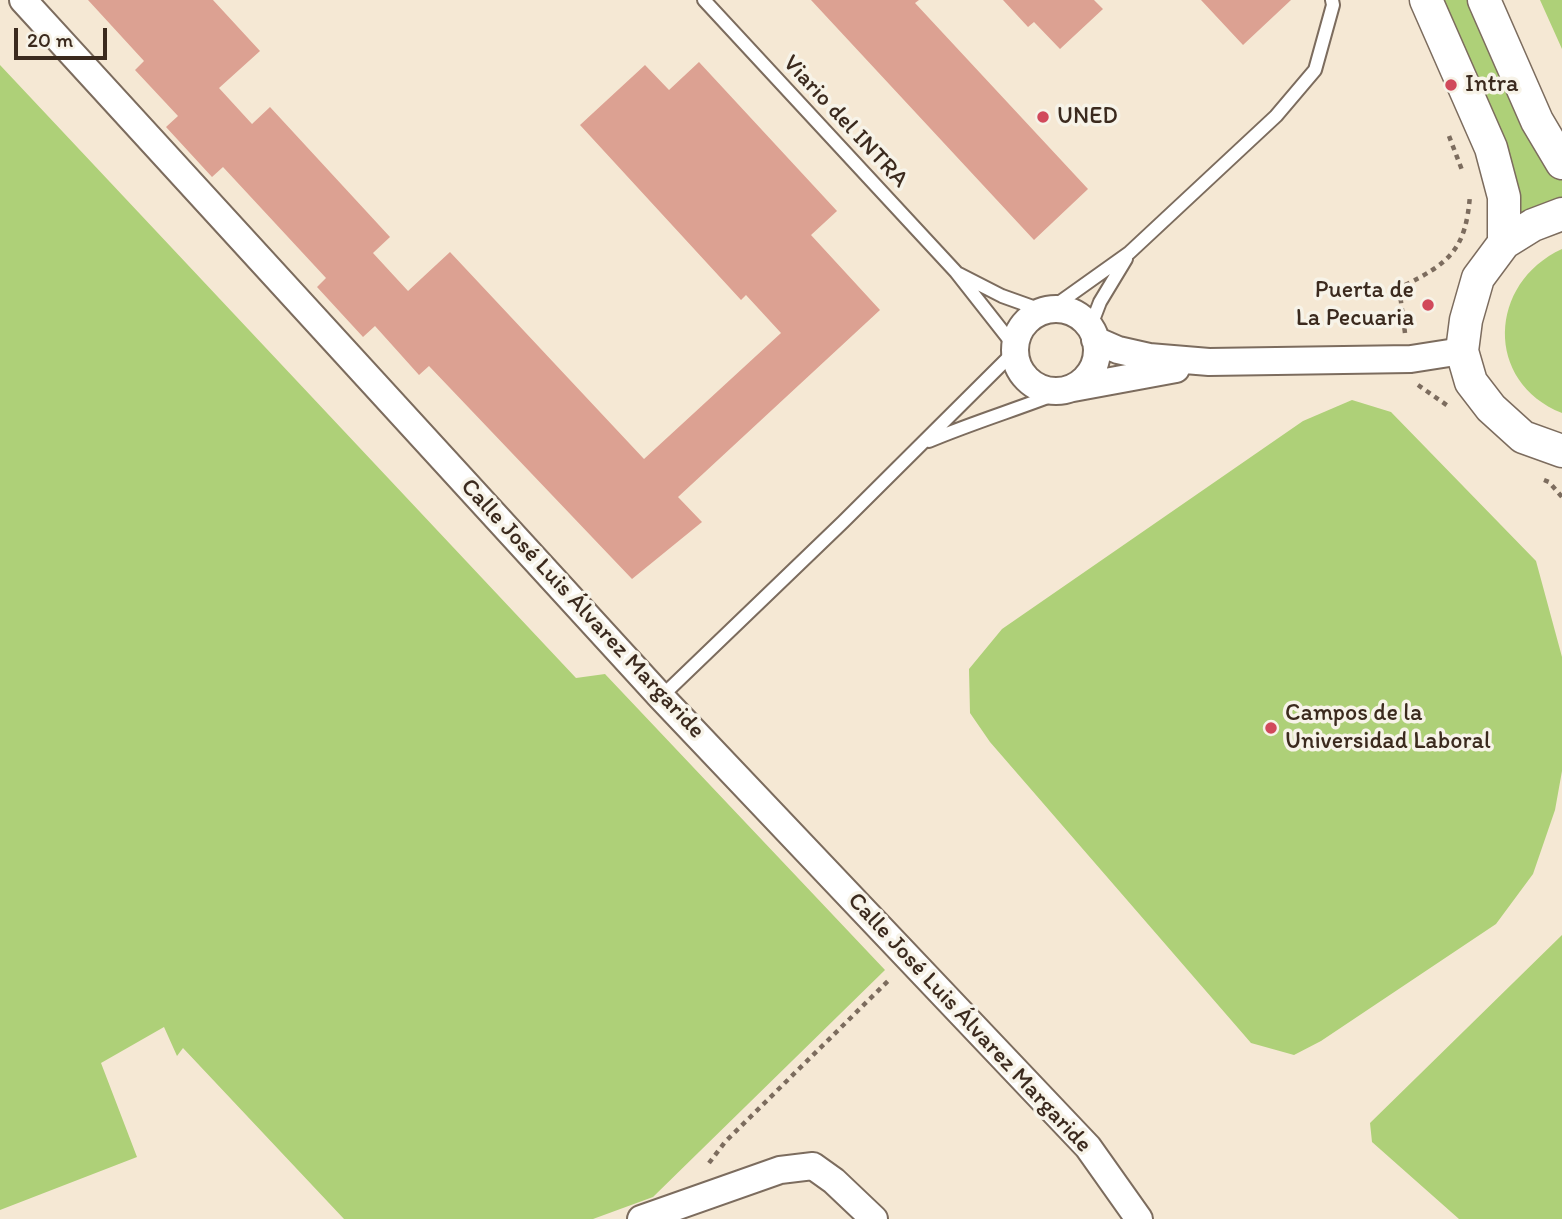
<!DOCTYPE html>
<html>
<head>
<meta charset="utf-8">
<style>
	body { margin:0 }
	#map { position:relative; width:1562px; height:1219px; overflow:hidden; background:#f5e8d4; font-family:Itim,sans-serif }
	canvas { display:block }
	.scale { position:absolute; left:14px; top:28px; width:93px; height:32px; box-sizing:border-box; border:4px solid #3b2a1e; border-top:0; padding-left:9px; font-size:21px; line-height:24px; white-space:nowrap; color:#3b2a1e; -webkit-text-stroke:5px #f7f3e8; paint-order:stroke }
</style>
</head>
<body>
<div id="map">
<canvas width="1562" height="1219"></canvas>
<div class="scale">20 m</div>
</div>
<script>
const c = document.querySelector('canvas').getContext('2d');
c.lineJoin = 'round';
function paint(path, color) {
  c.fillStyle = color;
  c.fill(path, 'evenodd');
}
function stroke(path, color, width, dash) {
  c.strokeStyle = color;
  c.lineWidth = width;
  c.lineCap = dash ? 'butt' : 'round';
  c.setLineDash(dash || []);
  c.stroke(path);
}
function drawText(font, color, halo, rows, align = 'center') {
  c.font = font + ' Itim,sans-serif';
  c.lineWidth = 7;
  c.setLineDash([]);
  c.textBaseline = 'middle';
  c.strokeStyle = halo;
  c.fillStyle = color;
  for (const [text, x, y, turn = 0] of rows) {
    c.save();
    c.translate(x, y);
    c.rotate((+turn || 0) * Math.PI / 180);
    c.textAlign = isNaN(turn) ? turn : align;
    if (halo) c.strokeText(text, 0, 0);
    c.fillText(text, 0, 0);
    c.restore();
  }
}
const green = new Path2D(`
	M1426 0H1484L1562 163V214L1504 243V197Z
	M1540 0H1562V49Z
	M0 65 576 678 605 674 885 970 653 1197 593 1219H344L183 1048 177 1056 164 1027 101 1063 137 1157 0 1210Z
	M1562 249V413C1484 382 1488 283 1562 249Z
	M1352 400 1391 412 1536 561 1562 657V771L1555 810 1533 874 1496 924 1321 1041 1294 1055 1251 1043 990 742 970 713 969 669 1002 629 1303 421Z
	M1562 935V1219H1459L1372 1142 1370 1123Z`);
const building = new Path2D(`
	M88 0H213L260 51 219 88 252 124 270 107 390 237 373 253 408 291 450 252 644 459 781 333 746 295 741 300 580 125 645 65 669 90 699 62 837 211 811 235 880 310 678 497 702 522 632 579 429 366 419 375 375 326 363 337 317 287 326 278 223 167 212 177 166 127 178 116 135 70 144 61Z
	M811 0H919L915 3 1088 189 1034 240Z
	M1003 0H1094L1103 9 1060 49 1034 22 1028 27Z
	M1201 0H1291L1243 45Z`);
const path = new Path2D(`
	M1449 136 1462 170
	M1405 333 1400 294 1403 286C1450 263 1466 249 1470 195
	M1418 385 1448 406
	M1544 480 1549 482 1562 497
	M709 1163 725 1142 891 978`);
const service = new Path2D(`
	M704 0 956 272 1015 347
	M959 274 1002 296 1044 311
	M1049 310 1129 253 1276 116 1315 70 1333 5 1332 0
	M1090 328 1100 302 1126 259
	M929 441C974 422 1021 408 1066 390
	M661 697 843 522 1015 351`);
const minor = new Path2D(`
	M23 0 661 697 1088 1147 1139 1219
	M1015 350a41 41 0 1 1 82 0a41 41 0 1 1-82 0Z
	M1095 340 1118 350 1149 357 1209 362 1411 359 1462 351
	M1073 388 1176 369
	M641 1219 780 1170 813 1166 834 1181 874 1219`);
const tertiary = new Path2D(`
	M1426 0 1491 148 1504 197V243
	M1484 0 1537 121 1562 163
	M1562 214 1533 225 1504 243 1478 278 1466 320 1462 351 1471 382 1491 408 1523 437 1562 451`);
const markers = [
	[1451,85,7,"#d1495b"],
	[1043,117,7,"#d1495b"],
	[1428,305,7,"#d1495b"],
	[1271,728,7,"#d1495b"]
];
const poiNames = [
	["Intra",1465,85],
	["UNED",1057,117],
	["Puerta de",1414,291,"right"],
	["La Pecuaria",1414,319,"right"],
	["Campos de la",1285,714],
	["Universidad Laboral",1285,742]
];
const streetNames = [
	["Viario del INTRA",845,122,47],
	["Calle José Luis Álvarez Margaride",582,609,47],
	["Calle José Luis Álvarez Margaride",969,1023,47]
];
paint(green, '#aed078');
paint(building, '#dca192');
stroke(service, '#7c6c5e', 16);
stroke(minor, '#7c6c5e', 30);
stroke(tertiary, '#7c6c5e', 35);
stroke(path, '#7c6c5e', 4.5, [5, 5]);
stroke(service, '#fff', 12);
stroke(minor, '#fff', 26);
stroke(tertiary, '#fff', 32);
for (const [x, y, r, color] of markers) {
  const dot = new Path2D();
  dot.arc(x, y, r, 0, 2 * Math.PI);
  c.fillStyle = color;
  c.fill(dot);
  stroke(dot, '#f7f3e8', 2.5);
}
drawText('24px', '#3b2a1e', '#f7f3e8', poiNames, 'left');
drawText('24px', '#3b2a1e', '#f7f3e8', streetNames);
</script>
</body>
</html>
